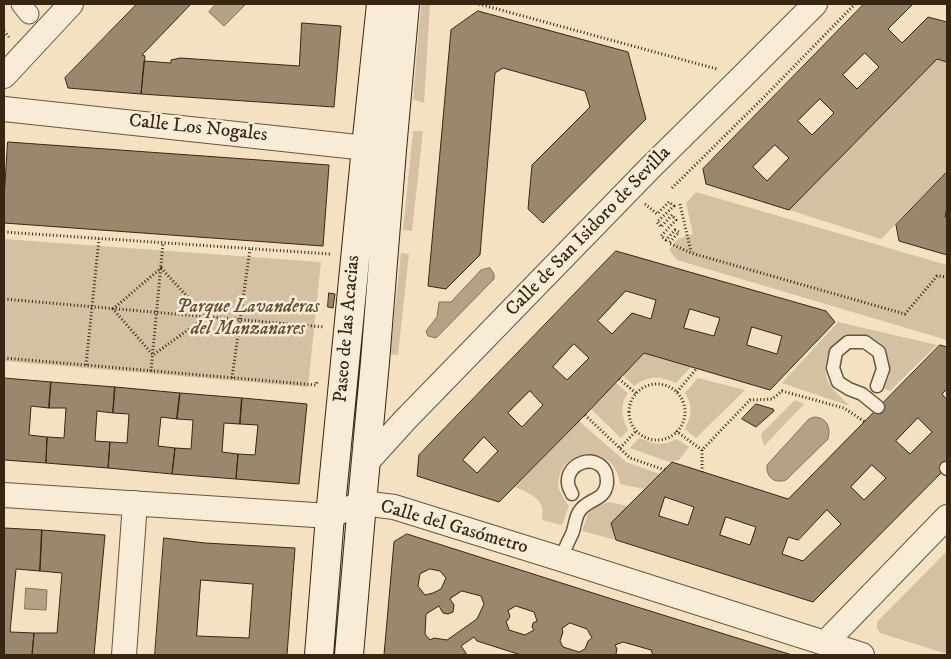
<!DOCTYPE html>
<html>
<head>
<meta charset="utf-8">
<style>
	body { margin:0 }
	#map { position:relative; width:951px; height:659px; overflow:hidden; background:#f4e1c1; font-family:"IM FELL DW Pica",serif }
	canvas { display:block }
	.frame { position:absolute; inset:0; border:5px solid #372712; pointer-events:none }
</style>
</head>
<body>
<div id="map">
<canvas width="951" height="659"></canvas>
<div class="frame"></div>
</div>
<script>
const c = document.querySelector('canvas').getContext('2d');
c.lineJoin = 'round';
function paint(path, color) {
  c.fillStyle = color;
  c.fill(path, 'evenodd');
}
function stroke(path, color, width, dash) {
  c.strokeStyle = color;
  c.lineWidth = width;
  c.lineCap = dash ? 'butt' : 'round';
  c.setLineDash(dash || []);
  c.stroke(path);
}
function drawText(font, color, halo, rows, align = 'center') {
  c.font = font + ' "IM FELL DW Pica",serif';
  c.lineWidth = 5;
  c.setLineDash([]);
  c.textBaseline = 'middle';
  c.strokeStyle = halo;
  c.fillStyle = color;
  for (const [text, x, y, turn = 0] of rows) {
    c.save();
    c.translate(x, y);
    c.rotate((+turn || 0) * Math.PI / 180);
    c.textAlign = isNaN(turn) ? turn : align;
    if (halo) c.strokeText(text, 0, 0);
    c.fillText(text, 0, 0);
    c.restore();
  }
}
const green = new Path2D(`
	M421 4H430L424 103 413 99Z
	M937 59 947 62V172L881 239 789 210Z
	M413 131H423L412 231 403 230Z
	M696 192 947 265V340L677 260 669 250 678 239 693 234 686 203Z
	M4 239 321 262 308 387 4 361Z
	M401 253 409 254 398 355 390 354Z
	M838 322 937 345 890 391 884 388C910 341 841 313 827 357 824 366 825 375 829 383 834 392 843 399 850 406L782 383Z
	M644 353 691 367 676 383C658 376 650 375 634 386L623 375Z
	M698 378 745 390 696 438 685 429C692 414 693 407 685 393Z
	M616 383 628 393C619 407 622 416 628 430L621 438 591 409Z
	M795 400 804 404 764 446 761 434Z
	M579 421 626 462 660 474 644 489 620 484C616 444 564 447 559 478 559 479 558 484 558 485 559 492 565 500 569 506L562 525 542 520C542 516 543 511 542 507 539 496 524 491 515 487Z
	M639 438C655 444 661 447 677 439L689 447 679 460 669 462 630 448Z
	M608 502 628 506 611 523 616 540 582 531 588 514 593 509Z
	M947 551V654L880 633 877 628V622Z`);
const water = new Path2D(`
	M216 4H246L224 26 209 12Z
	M490 268 494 274V279L436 338 428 336 426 331 437 317 439 302H451L481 270Z
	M815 417C827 418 831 427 828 439L786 480C774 484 766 477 767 465L809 419Z
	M26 588 47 590 46 610 25 609Z`);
const building = new Path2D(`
	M137 4H191L142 55 145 56 141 94 68 88 65 78Z
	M864 4H913L888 29 902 43 928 17 947 22V62L937 59 789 210 706 184 703 169ZM865 53 879 67 857 89 843 75ZM820 99 834 113 812 135 798 121ZM775 145 789 158 767 181 753 167Z
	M478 11 628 52 646 119 543 223 528 209 532 165 590 107 585 91 503 68 495 73 480 255 446 289 428 286 451 30Z
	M302 23 341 26 334 107 141 94 144 61 171 63V60L180 58 299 66Z
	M8 142 329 165 323 246 4 223V199Z
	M947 172V208L945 217H947V255L899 241 896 225Z
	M616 251 826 311 835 322 770 390 644 353 585 415 499 502 417 476 419 455ZM626 291 656 300 651 319 632 313 612 334 598 321ZM690 309 720 318 714 336 684 328ZM752 327 782 336 777 354 747 345ZM574 344 589 358 567 380 553 367ZM530 391 543 405 522 427 508 413ZM484 437 498 451 477 473 463 460Z
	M329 293 335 294 333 308 328 307Z
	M940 345 947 347V389L942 394 947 400V467L813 602 616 540 611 523 672 462 788 499ZM918 418 932 432 910 454 896 441ZM872 465 886 478 864 500 851 487ZM665 497 694 507 688 525 659 516ZM827 510 841 524 803 561 782 554 788 537 798 540ZM726 517 756 527 750 545 720 535Z
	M4 378 51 382 49 408 31 406 29 435 47 437 46 463 4 460Z
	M51 382 115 387 113 413 97 411 95 441 110 442 108 468 46 463 47 437 64 438 66 408H49Z
	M115 387 180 393 177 419 161 417 158 446 175 448 172 474 108 468 110 442 127 443 129 414 113 413Z
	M180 393 242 398 240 424 224 423 222 452 238 454 236 479 172 474 175 448 191 449 193 420 177 419Z
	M242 398 307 404 299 484 236 479 238 454 255 455 258 425 240 424Z
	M756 404 773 409 774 411 756 427 742 419Z
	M4 528 42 530 40 571 16 569 10 632 34 633 32 655H4Z
	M42 530 105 535 94 655H32L34 633H57L62 573 40 571Z
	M407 534 634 606 792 655H653L651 650 623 642 615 645 617 649 616 654 614 655H521L477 641 474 637 461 646 466 653V655H384L394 542ZM430 569 440 571 446 578 441 589 433 593 425 595 418 586 420 574ZM462 591 481 596 484 604 477 619 447 640 434 638 430 640 425 634 426 614 439 606 443 613 448 614 453 612 454 605 450 599ZM516 606 534 612 537 621 533 623 532 627 534 630 525 635 509 630 506 621 508 620 510 616 508 611ZM570 623 587 629 592 638 588 641 585 649 579 652 563 647 560 641 563 632 562 629Z
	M164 538 205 543 295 548 287 655H155ZM201 580 253 584 249 638 197 636Z`);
const path = new Path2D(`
	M479 4 717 69
	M4 31 9 37
	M672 188 762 99 855 4
	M645 204 657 214 669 202 674 206 657 222 661 227 672 215 676 220 661 236 666 240 675 230 679 232 669 243 691 253 905 314 937 276 947 277
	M680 204 691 252
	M4 232 330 254
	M161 268 206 317 153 355 113 309Z
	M4 299 324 327
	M4 358 316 385 317 382
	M86 365 99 239
	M151 371 163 243
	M232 378 250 249
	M619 379 636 393
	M629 412a28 28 0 1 1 56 0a28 28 0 1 1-56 0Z
	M677 392 697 368
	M585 415 630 458 665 470
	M676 431 702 450
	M620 448 636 431
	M702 472V450L750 400 772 399 782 391 844 408 865 422`);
const service = new Path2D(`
	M877 386 883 369 879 352 865 342H848L836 352 833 368 838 382 849 389 862 394 878 407
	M946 468 947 469
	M561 559C564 550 568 542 572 534 575 527 575 518 579 512 587 498 605 502 607 483 607 479 607 475 605 471 595 453 566 463 568 483 568 487 571 491 572 494`);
const pedestrian = new Path2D(`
	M21 4 29 14`);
const minor = new Path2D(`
	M4 76 71 4
	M4 109 385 150
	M366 463 405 420 649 169 743 76 815 4
	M4 495 330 516 362 503 394 507 561 559 862 655
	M825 643 947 517
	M124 655 135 503`);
const secondary = new Path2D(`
	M319 655 330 516 366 147 381 4
	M349 655 362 503 375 362 392 150 405 4`);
const streetNames = [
	["Calle Los Nogales",198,129,6],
	["Calle de San Isidoro de Sevilla",589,232,-46],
	["Paseo de las Acacias",348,329,-85],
	["Calle del Gasómetro",454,528,16]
];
const parkNames = [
	["Parque Lavanderas",248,308],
	["del Manzanares",248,330]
];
paint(green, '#d4c1a3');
paint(water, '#b4a286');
stroke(water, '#827158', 1);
paint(building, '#99886d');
stroke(building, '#372712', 1);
stroke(service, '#66563e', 15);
stroke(pedestrian, '#66563e', 21);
stroke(minor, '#66563e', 26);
stroke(secondary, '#372712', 30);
stroke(path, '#372712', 3, [1, 2.5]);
stroke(service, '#f8ecd7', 12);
stroke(pedestrian, '#f8ecd7', 19);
stroke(minor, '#f8ecd7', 24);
stroke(secondary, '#f8ecd7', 28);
drawText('19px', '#372712', '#f8ecd7', streetNames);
drawText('italic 19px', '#5e4e36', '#f8ecd7', parkNames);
</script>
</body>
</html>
